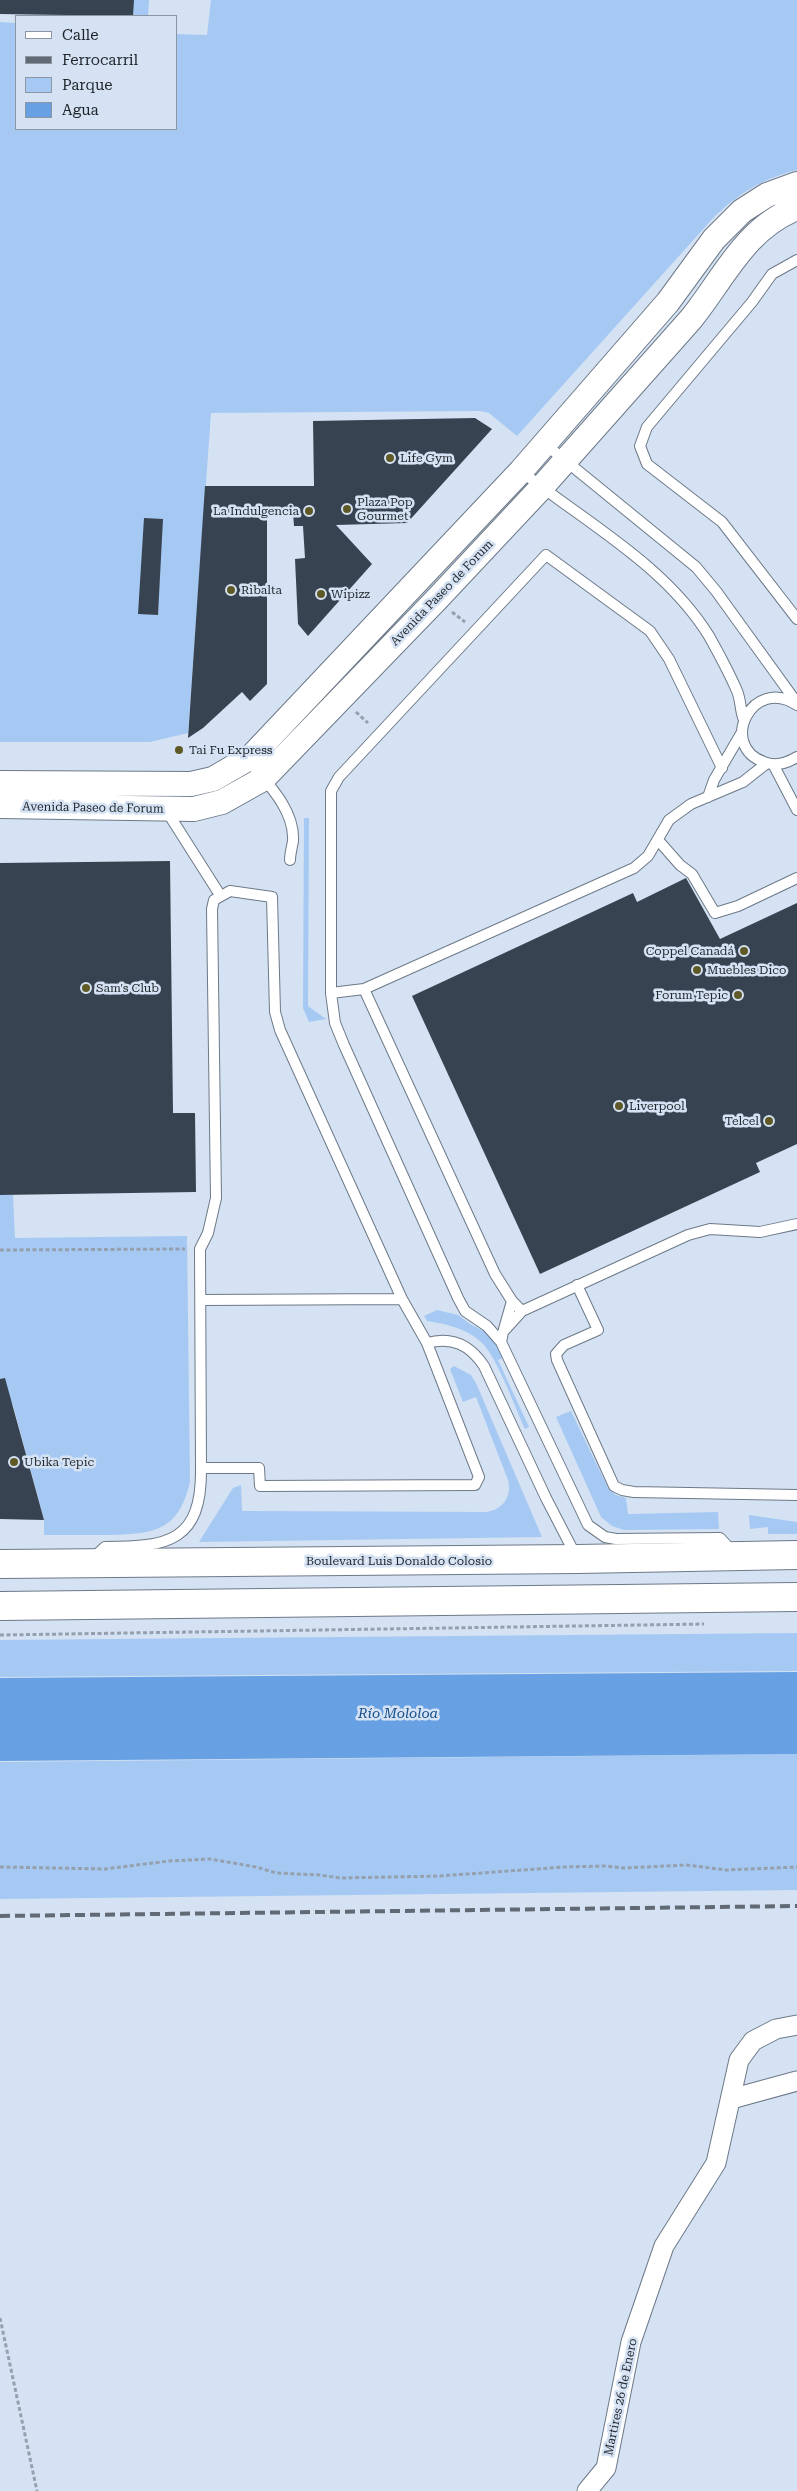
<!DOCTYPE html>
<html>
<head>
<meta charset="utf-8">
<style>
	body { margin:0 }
	#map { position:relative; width:797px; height:2491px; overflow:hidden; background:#d4e2f3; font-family:"Roboto Serif",serif }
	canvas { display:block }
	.legend { position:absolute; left:15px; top:15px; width:162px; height:115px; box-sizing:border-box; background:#d4e2f3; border:1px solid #8c96a3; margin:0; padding:6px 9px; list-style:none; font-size:15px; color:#1f252b }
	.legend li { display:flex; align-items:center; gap:10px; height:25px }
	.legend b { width:25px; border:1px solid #8c96a3 }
</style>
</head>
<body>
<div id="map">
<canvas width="797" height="2491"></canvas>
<ul class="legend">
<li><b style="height:6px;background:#fff"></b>Calle</li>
<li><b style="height:6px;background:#616a74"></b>Ferrocarril</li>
<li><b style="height:14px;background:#a6c9f3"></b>Parque</li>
<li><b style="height:14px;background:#67a1e4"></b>Agua</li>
</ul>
</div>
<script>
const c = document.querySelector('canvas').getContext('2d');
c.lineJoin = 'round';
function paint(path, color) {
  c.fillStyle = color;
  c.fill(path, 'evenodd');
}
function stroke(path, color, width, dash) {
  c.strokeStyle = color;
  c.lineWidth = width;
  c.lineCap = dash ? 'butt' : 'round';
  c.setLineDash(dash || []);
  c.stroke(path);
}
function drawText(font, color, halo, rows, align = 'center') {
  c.font = font + ' "Roboto Serif",serif';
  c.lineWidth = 5;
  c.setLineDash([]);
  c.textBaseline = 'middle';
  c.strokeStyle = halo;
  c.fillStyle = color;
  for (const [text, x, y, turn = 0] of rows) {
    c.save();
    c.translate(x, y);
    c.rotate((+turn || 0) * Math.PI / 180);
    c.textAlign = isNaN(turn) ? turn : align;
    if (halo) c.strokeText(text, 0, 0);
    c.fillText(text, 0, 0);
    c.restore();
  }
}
const green = new Path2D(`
	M0 0H149L148 16 0 14Z
	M211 0H797V170C762 179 741 192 715 216L517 436 489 413 480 411 211 413 188 733 150 742H0V22L16 23V129H176V34L207 35Z
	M304 818H309L308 1006 326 1019 309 1022 303 1008Z
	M0 1195H13L15 1238 187 1236 190 1482C178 1533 152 1534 106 1535 85 1535 64 1535 44 1535V1520L13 1405 0 1398Z
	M437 1310 458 1315 470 1324 491 1335 503 1358 498 1360 529 1427 525 1429C515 1408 497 1356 481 1342 466 1328 446 1324 427 1321L424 1316Z
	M454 1366 471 1375 476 1383 542 1537 199 1542 233 1488 241 1485 242 1511 487 1512C503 1509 512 1497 508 1480L476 1397 463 1402 450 1369Z
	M571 1411 608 1488 616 1495 626 1498 628 1514 718 1512 719 1529 624 1530 612 1526 601 1517 556 1417Z
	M749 1515 797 1522V1534H768V1527L750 1529Z
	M797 1633V1671L0 1677V1640Z
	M797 1754V1890L0 1899V1762Z`);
const water = new Path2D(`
	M797 1672V1754L0 1761V1678Z`);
const building = new Path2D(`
	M0 0H134L133 16 0 14Z
	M475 418 492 429 407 523 336 525 372 564 308 636 298 624 295 559 305 558 303 526H294L293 513 267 514V684L250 701 242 692 203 728 188 738 205 486H314L313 421Z
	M144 518 163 519 158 615 138 614Z
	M170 861 173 1113H195L196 1192 0 1195V863Z
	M686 878 720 939 797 903V1144L756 1163 760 1172 540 1274 412 996 633 893 637 902Z
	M5 1378 44 1520 0 1519V1379Z`);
const path = new Path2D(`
	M452 612 465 622
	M356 712 368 723
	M0 1250 185 1249
	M0 1635 704 1624
	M0 1867 105 1869 169 1861 210 1859 256 1867 276 1873 320 1875 340 1878 440 1876 564 1867 605 1866 624 1868 687 1865 726 1870 797 1867
	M0 2318 37 2491`);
const service = new Path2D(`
	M797 260 772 274 752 302 647 427 640 446 647 464 722 522 797 619
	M545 444 696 567 716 591 797 703
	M521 471C586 523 664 564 709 636 719 654 729 672 737 691 741 700 740 711 744 720
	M797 705C752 675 718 746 764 762 776 767 787 763 797 757
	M247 759C266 782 295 809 293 841 292 847 290 854 290 860
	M767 763 743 782 691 804 669 820 648 856 634 868 364 989 495 1274 512 1301 522 1311 688 1235 710 1229 760 1232 797 1224
	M773 764 797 810
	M708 797 714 780 742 732
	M166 810 220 895
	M658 840 680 865 692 874 715 913 738 906 797 878
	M364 989 331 993V791L339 777 546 555 650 631 669 659 722 768
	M331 993 335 1023 344 1045 458 1298 465 1311 487 1326 501 1342 588 1525 605 1537 616 1539 720 1538 732 1551
	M577 1285 598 1330 564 1345 556 1354 557 1360 614 1486 622 1490 634 1492 797 1495
	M201 1300 402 1299
	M504 1329 512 1301
	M501 1342 503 1332 522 1311
	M427 1343C452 1336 470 1345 484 1366L546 1498 576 1556
	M92 1559 105 1547C168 1547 202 1542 201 1468L200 1249 208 1233 216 1198 212 909 214 900 230 891 272 897 275 1012 280 1030 402 1299 427 1343 479 1477 475 1485 260 1486 259 1468H201`);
const minor = new Path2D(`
	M731 2099 797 2081
	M587 2491 606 2468 631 2342 664 2246 716 2163 739 2060 753 2041 776 2029 797 2025`);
const tertiary = new Path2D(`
	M0 783 191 784 213 779 251 757 521 471 668 302 714 239 742 211 767 195 797 184
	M0 806 194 809 222 802 263 779 437 599 541 488 691 319C724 278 745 228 797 208`);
const primary = new Path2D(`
	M0 1564 578 1559 797 1555
	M0 1606 797 1597`);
const rail = new Path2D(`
	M0 1916 797 1906`);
const markers = [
	[390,458,5,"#5f5926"],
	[347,509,5,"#5f5926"],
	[309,511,5,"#5f5926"],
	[231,590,5,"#5f5926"],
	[321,594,5,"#5f5926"],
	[179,750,5,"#5f5926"],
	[744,951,5,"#5f5926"],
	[697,970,5,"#5f5926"],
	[86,988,5,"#5f5926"],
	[738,995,5,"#5f5926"],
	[619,1106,5,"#5f5926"],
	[769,1121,5,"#5f5926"],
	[14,1462,5,"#5f5926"]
];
const poiNames = [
	["Life Gym",400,458],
	["Plaza Pop",357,502],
	["Gourmet",357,516],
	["La Indulgencia",299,511,"right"],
	["Ribalta",241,590],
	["Wipizz",331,594],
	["Tai Fu Express",189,750],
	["Coppel Canadá",734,951,"right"],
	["Muebles Dico",707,970],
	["Sam's Club",96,988],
	["Forum Tepic",728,995,"right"],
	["Liverpool",629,1106],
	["Telcel",759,1121,"right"],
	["Ubika Tepic",24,1462]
];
const streetNames = [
	["Avenida Paseo de Forum",442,593,-46],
	["Avenida Paseo de Forum",93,808,1],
	["Boulevard Luis Donaldo Colosio",399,1561],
	["Martires 26 de Enero",621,2397,-78]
];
const waterNames = [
	["Río Mololoa",398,1714]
];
paint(green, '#a6c9f3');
paint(water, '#67a1e4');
paint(building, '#384351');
stroke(service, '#6d7988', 12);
stroke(minor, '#6d7988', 21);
stroke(tertiary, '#6d7988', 26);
stroke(primary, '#6d7988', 30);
stroke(path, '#95a0ae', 3, [4, 2.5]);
stroke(service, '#fff', 10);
stroke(minor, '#fff', 19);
stroke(tertiary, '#fff', 24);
stroke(primary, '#fff', 28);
stroke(rail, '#616a74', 4, [10, 5]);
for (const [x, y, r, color] of markers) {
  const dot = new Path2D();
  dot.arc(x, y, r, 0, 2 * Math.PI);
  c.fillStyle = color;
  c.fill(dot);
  stroke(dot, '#d4e2f3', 2);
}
drawText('12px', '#1f252b', '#d4e2f3', poiNames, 'left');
drawText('12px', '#1f252b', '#d4e2f3', streetNames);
drawText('italic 14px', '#134e8c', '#d4e2f3', waterNames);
</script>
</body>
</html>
